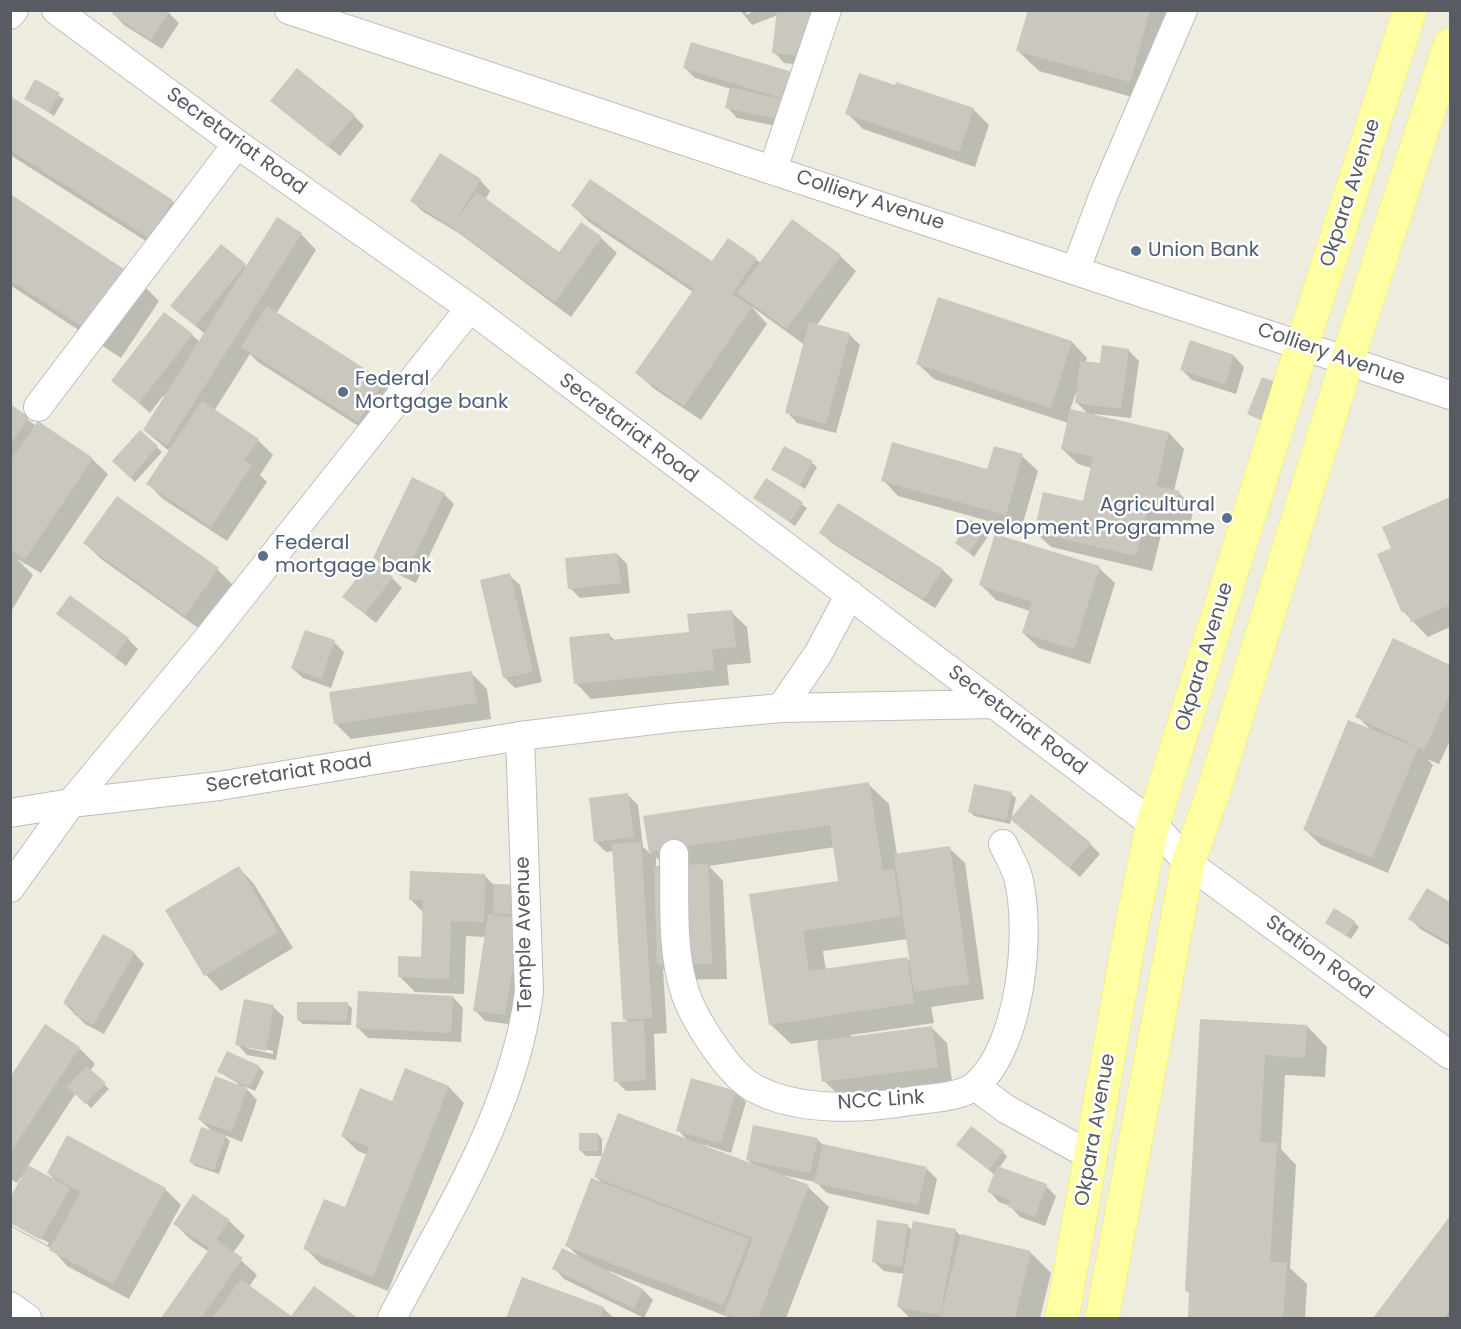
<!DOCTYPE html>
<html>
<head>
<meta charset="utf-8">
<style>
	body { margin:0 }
	#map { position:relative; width:1461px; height:1329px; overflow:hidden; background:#edecdf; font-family:Poppins,sans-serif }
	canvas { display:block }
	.frame { position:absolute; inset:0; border:12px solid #585b62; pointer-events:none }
</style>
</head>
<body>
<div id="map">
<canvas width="1461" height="1329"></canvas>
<div class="frame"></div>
</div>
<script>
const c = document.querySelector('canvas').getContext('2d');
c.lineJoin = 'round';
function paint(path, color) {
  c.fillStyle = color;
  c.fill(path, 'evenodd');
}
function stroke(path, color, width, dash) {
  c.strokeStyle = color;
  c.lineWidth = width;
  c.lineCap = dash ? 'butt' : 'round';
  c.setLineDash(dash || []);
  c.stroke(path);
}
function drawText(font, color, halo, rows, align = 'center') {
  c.font = font + ' Poppins,sans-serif';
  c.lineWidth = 5;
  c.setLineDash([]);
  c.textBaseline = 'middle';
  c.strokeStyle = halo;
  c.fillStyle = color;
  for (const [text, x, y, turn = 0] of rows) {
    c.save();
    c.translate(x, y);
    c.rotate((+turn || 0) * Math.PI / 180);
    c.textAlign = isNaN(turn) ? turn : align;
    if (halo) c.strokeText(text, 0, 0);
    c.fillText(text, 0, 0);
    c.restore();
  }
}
const shadow = new Path2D(`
	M166 10 179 23 162 49 124 25 114 14Z
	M740 10H748L745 15 757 10 813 11 819 67 784 63 774 52 778 15 752 25Z
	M1029 10H1176L1150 102 1039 71 1018 51Z
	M685 68 798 75 791 129 737 118 727 107 731 89 695 78Z
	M35 81 64 99 54 116 26 98Z
	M897 83 974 110 989 125 975 167 863 129 847 113 896 87Z
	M10 98 172 201 188 217 165 253 10 155Z
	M283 111 354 116 364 126 340 156Z
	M480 180 490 191 485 200 560 254 601 238 617 253 571 317 460 234 422 211 412 201Z
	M10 196 138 280 159 301 121 358 10 285Z
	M573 206 712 263 728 240 761 263 840 256 856 271 816 326 849 334 860 345 836 433 797 423 787 412 805 345 751 306 767 324 701 420 653 388 637 373 693 292 589 222Z
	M301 234 316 250 276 314 383 383 399 398 374 436 258 362 250 354 214 411 258 440 273 455 260 475 267 482 227 541 163 499 148 484 169 451 144 430 165 397 163 396 150 413 113 381 192 335 200 342 205 334 172 306 245 265 247 267Z
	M939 299 1072 342 1087 358 1085 363 1101 365 1128 350 1139 361 1131 418 1094 414V416L1169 433 1184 449 1174 491 1179 493 1194 508 1189 529 1164 523 1152 571 1051 547 1035 532 1084 503 1092 468 1078 464 1062 449 1068 423 934 379 918 364ZM1076 393V402L1088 414 1070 410Z
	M1234 356 1244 367 1236 394 1192 380 1182 370Z
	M10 406 36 426 92 459 108 474 41 573 17 559 33 575 10 613Z
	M140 432 162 452 135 482 114 461Z
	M1022 456 1038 471 1021 530 898 496 883 480 988 471Z
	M812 463 817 467 805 489 773 470Z
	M766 480 807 508 795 526 755 498Z
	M444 494 454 504 416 583 385 568 375 558Z
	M1450 499V627L1428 637 1404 612 1393 548 1384 528Z
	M839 505 943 570 953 580 935 608 832 543 821 533Z
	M984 531 989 535 974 557 957 543Z
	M85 543 218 570 233 585 201 630 101 559Z
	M617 554 627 564 630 593 580 598 570 588Z
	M1099 568 1115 583 1090 664 1039 648 1023 633 1030 611 996 600 981 585Z
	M509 575 520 585 542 682 515 688 504 677Z
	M392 578 402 588 376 623 344 597Z
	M731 612 747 627 751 663 727 665 729 685 591 699 576 683 609 635 616 641 690 634Z
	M58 614 128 639 138 649 126 666Z
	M1394 640 1450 667V741L1439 764 1427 759 1433 765 1388 873 1321 845 1305 830 1372 731 1357 716Z
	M334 642 344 652 331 688 303 678 292 668Z
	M471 673 487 689 491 719 351 739 335 723Z
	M868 784 889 804 897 855 949 848 965 863 984 999 931 1007 934 1023 851 1035 852 1038 932 1028 947 1043 952 1082 840 1096 824 1081 819 1040 791 1044 770 1024 751 895 840 882 835 847 709 866 723 881 727 979 674 980 663 969 667 1033 654 1034 656 1090 626 1091 616 1081 629 1023 625 1019 614 851 606 852 596 842 627 794 638 805 643 847 651 854 645 817ZM656 857 666 867H656ZM908 939 911 963 907 958 826 970 823 951Z
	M1011 794 1016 798 1010 824 974 816 970 811Z
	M1012 819 1090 844 1100 854 1080 877Z
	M239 868 254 884 293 948 221 991 206 975 167 910Z
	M485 876 495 886H524L515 1025 485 1021 475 1010 486 937 466 936 464 994 415 992 399 976 423 958 424 913 410 899Z
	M1427 890 1450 903V946L1420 929 1410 918Z
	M1354 922 1359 927 1351 939 1327 923Z
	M134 953 144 964 104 1034 85 1024 64 1003Z
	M453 997 463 1008 461 1042 368 1038 357 1027Z
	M347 1004 352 1008 351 1025 303 1024 298 1020Z
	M273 1007 284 1017 276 1060 247 1055 237 1044ZM247 1045 273 1051V1054L247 1048Z
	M1202 1020 1307 1026 1327 1047 1325 1077 1285 1075 1281 1149 1296 1165 1290 1268 1307 1284 1305 1318H1189L1190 1294 1186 1290Z
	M79 1048 95 1064 90 1071 109 1089 91 1108 76 1093 28 1166 56 1181 48 1173 165 1189 181 1205 129 1299 67 1266 52 1249 10 1226V1201L23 1178 21 1177 17 1183 10 1179V1080ZM12 1222 49 1243 47 1245 12 1226Z
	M259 1067 264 1072 255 1091 244 1086 257 1100 242 1142 224 1135 230 1141 219 1174 195 1166 191 1162 213 1132 200 1120 239 1084 219 1072Z
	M406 1070 449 1087 464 1103 388 1291 321 1264 305 1248 346 1209 368 1155 358 1151 342 1136 393 1103Z
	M735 1092 746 1102 731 1153 705 1145V1148L754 1166 747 1159 817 1139 823 1145 926 1168 937 1179 929 1215 827 1193 816 1182 782 1175 808 1187 829 1207 786 1318H731L609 1271 608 1273 643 1290 653 1300 644 1318 564 1279 554 1268 580 1258 567 1245 604 1185 596 1177 689 1142 678 1130Z
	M598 1134 602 1139V1156H586L581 1151Z
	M958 1145 1003 1152 1007 1157 999 1168 1046 1186 1056 1196 1045 1226 1020 1217 1010 1206 999 1202 989 1191 995 1175Z
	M1450 1219V1318H1375Z
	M229 1221 245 1236 233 1253 257 1275 249 1287 291 1318 314 1288 355 1318H163L209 1252 190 1239 175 1224Z
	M907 1225 913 1231 955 1230 961 1236 1031 1253 1051 1273 1040 1318 909 1317 898 1306 904 1274 884 1271 873 1261Z
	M523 1279 603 1308 614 1318H508Z`);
const building = new Path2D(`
	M114 10H170L151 40 112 14Z
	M777 10H814L809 57 772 53Z
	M1028 10H1150L1130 82 1016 51Z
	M691 42 799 74 791 101 683 68Z
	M297 68 355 115 328 147 270 101Z
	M859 73 895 85 896 82 974 108 959 152 845 114Z
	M35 79 60 93 49 112 24 99Z
	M730 87 785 100 781 120 725 108Z
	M10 96 173 200 149 238 10 150Z
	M440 153 481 179 454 223 477 192 559 252 581 222 602 237 555 302 452 227 410 201Z
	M590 179 712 261 728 238 757 258 732 294 752 307 684 406 635 373 694 289 571 206Z
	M10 194 139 279 100 338 10 280Z
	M277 217 302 233 167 445 143 430Z
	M792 219 841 255 787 329 737 293Z
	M221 244 246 264 195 326 170 306Z
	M938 297 1072 341 1051 408 916 364Z
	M267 306 384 381 358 422 241 347Z
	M164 312 193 334 139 403 111 381Z
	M809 322 850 333 826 424 785 413Z
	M1190 340 1234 355 1225 384 1180 370Z
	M1102 345 1129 349 1121 409 1075 403 1080 361 1100 363Z
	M1262 377 1286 386 1270 424 1247 414Z
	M202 401 259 439 244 460 252 465 211 527 146 484Z
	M10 404 29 417 10 444Z
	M1070 409 1169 432 1156 486 1180 491 1174 514 1148 508 1136 556 1034 532 1043 492 1083 501 1093 457 1061 449Z
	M38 421 93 458 25 559 10 549V461Z
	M140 430 158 446 130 478 112 461Z
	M892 442 987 469 994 446 1023 454 1006 515 881 481Z
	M784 446 813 461 800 485 771 470Z
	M412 477 445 493 406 573 373 558Z
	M766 478 803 502 790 522 753 498Z
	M117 496 219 568 185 616 83 543Z
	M1450 497V605L1411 622 1407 611 1402 613 1377 554 1391 548 1382 527Z
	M838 503 943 569 924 599 819 533Z
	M971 520 985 530 969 553 955 543Z
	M995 534 1100 566 1074 649 1022 633 1032 602 979 585Z
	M617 553 621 583 568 589 565 558Z
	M371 560 393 577 365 614 342 597Z
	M510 573 533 672 503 678 480 580Z
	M70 595 129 638 115 657 56 614Z
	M732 610 736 647 712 649 714 670 574 684 569 637 610 633V640L689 632 687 614Z
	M305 630 335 640 321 679 291 668Z
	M1393 638 1450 665V694L1424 750 1355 717Z
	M472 671 477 703 334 724 329 692Z
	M1348 720 1418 748 1372 858 1303 830Z
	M869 782 883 871 894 869 901 916 803 931 809 971 907 957 914 1003 769 1025 749 894 838 881 830 825 649 852 643 816Z
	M974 784 1012 792 1006 820 968 812Z
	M628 793 634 837 594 842 589 798Z
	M1031 794 1091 843 1069 868 1010 819Z
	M641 842 652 1018 623 1020 612 844Z
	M950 846 969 984 914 992 894 854Z
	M708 864 712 964 657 965 654 866Z
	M239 866 278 932 204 976 165 910Z
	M410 871 485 874 484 922 451 921 449 979 398 977V956L421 957 423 900H409Z
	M494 884 525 885 524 914H493Z
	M1427 888 1450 902V943L1408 919Z
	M1334 908 1355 921 1346 936 1325 923Z
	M488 914 521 919 505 1015 473 1011Z
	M103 934 135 952 93 1025 73 1014 75 1010 63 1003Z
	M358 991 453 996 451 1033 356 1028Z
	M244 999 274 1005 266 1051 235 1045Z
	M297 1002H348L347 1021 297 1020Z
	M1200 1019 1307 1025 1305 1058 1265 1055 1260 1142 1277 1143 1270 1262H1287L1283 1318H1188L1189 1291H1185Z
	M644 1021 646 1080 614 1082 611 1022Z
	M45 1024 80 1047 10 1153V1077Z
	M932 1026 938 1067 822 1082 817 1041Z
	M227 1051 260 1066 250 1087 217 1072Z
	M87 1066 106 1083 85 1104 67 1086Z
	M405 1068 449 1086 373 1277 303 1249 324 1199 345 1207 369 1147 341 1136 360 1088 392 1101Z
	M215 1076 247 1088 232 1132 198 1120Z
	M691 1078 736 1091 721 1143 676 1131Z
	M618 1113 809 1185 758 1318H737L724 1314 753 1238 594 1177Z
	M753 1125 818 1138 810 1173 746 1160Z
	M971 1126 1004 1151 989 1170 956 1145Z
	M201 1127 226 1135 214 1170 189 1162Z
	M579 1133H598V1151H579Z
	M67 1135 166 1188 113 1284 49 1250 81 1192 47 1173Z
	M823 1144 927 1167 918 1205 814 1183Z
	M28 1165 70 1188 41 1240 10 1223V1198Z
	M997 1166 1047 1184 1035 1217 1008 1207 1010 1200 987 1192Z
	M591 1178 749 1239 723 1305 565 1246Z
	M193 1194 230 1220 216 1240 243 1258 201 1318H161L210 1248 173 1224Z
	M1450 1216V1309L1444 1318H1373Z
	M877 1220 908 1224 902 1266 872 1262Z
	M913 1221 956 1229 940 1315 897 1307Z
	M961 1234 1031 1251 1015 1318H940Z
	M562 1248 643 1289 634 1308 552 1269Z
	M522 1277 604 1307 600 1318H506Z
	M241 1279 291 1316 314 1286 358 1318H212Z`);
const minor = new Path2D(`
	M56 10 237 144 470 308 1153 824 1188 863 1450 1055
	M289 10 1450 395
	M10 15 14 10
	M773 169 827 10
	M1076 269 1104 194 1183 10
	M38 407 237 144
	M781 708 818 654 850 594
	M10 813 71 803 219 786 520 736 670 718 781 708 995 704
	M674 854C675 897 671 947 684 989 692 1017 729 1075 754 1088 797 1112 864 1109 910 1101 929 1098 961 1098 976 1085 1021 1046 1032 931 1018 877 1015 866 1008 855 1003 844
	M10 888 71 803 209 637 470 308
	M975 1086 1006 1109 1093 1157
	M10 1306 27 1318
	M392 1318C446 1214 514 1111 529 992L520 736`);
const primary = new Path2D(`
	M1062 1318 1131 929 1153 824 1302 346 1410 10
	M1102 1318 1188 863 1213 793 1347 361 1450 45`);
const markers = [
	[1136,251,6,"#5c6f8a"],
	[343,392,6,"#5c6f8a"],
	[1227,518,6,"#5c6f8a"],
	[263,556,6,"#5c6f8a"]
];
const streetNames = [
	["Secretariat Road",236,142,36],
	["Okpara Avenue",1351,193,-72],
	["Colliery Avenue",870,201,18],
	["Colliery Avenue",1331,355,19],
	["Secretariat Road",628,429,37],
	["Okpara Avenue",1205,657,-73],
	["Secretariat Road",1017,721,37],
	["Secretariat Road",289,774,-9],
	["Temple Avenue",525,934,-91],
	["Station Road",1319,958,36],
	["NCC Link",881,1101,-4],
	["Okpara Avenue",1096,1130,-80]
];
const serviceNames = [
	["Union Bank",1148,251],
	["Federal",355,380],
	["Mortgage bank",355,403],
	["Agricultural",1215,506,"right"],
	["Development Programme",1215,529,"right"],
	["Federal",275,544],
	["mortgage bank",275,567]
];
paint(shadow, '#0003');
paint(building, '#cac8be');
stroke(minor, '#bcbec5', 30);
stroke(primary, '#fceb49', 34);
stroke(minor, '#fff', 28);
stroke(primary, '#fdffa2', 33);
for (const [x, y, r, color] of markers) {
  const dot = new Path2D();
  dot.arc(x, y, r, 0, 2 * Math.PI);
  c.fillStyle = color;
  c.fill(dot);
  stroke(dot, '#fff', 2);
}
drawText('20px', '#585b62', '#fff', streetNames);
drawText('20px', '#4e5e75', '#fff', serviceNames, 'left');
</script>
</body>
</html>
